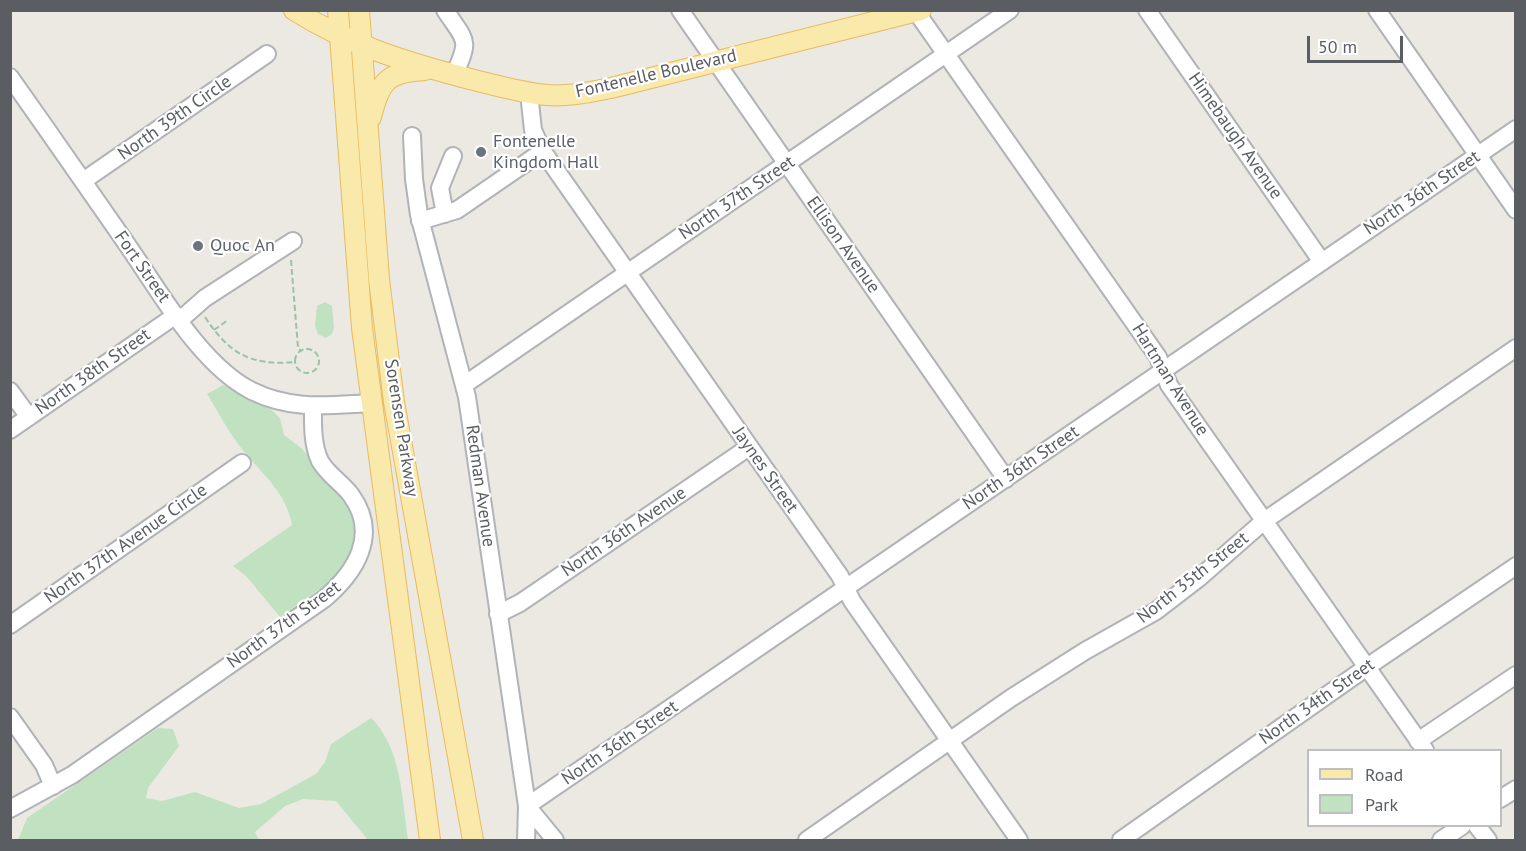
<!DOCTYPE html>
<html>
<head>
<meta charset="utf-8">
<style>
	body { margin:0 }
	#map { position:relative; width:1526px; height:851px; overflow:hidden; background:#ece9e2; font-family:"PT Sans",sans-serif }
	canvas { display:block }
	.frame { position:absolute; inset:0; border:12px solid #5a5e62; pointer-events:none }
	.legend { position:absolute; left:1307px; top:749px; width:195px; height:78px; box-sizing:border-box; background:#fff; border:2px solid #bdbfc0; margin:0; padding:8px 10px; list-style:none; font-size:18px; color:#5a5e62 }
	.legend li { display:flex; align-items:center; gap:12px; height:30px }
	.legend b { width:30px; border:2px solid #bdbfc0 }
	.scale { position:absolute; left:1307px; top:36px; width:96px; height:27px; box-sizing:border-box; border:3px solid #5a5e62; border-top:0; padding-left:8px; font-size:18px; line-height:21px; white-space:nowrap; color:#5a5e62; -webkit-text-stroke:4px #fff; paint-order:stroke }
</style>
</head>
<body>
<div id="map">
<canvas width="1526" height="851"></canvas>
<div class="frame"></div>
<ul class="legend">
<li><b style="height:8px;background:#f9e9aa"></b>Road</li>
<li><b style="height:16px;background:#c1e2c0"></b>Park</li>
</ul>
<div class="scale">50 m</div>
</div>
<script>
const c = document.querySelector('canvas').getContext('2d');
c.lineJoin = 'round';
function paint(path, color) {
  c.fillStyle = color;
  c.fill(path, 'evenodd');
}
function stroke(path, color, width, dash) {
  c.strokeStyle = color;
  c.lineWidth = width;
  c.lineCap = dash ? 'butt' : 'round';
  c.setLineDash(dash || []);
  c.stroke(path);
}
function drawText(font, color, halo, rows, align = 'center') {
  c.font = font + ' "PT Sans",sans-serif';
  c.lineWidth = 4.5;
  c.setLineDash([]);
  c.textBaseline = 'middle';
  c.strokeStyle = halo;
  c.fillStyle = color;
  for (const [text, x, y, turn = 0] of rows) {
    c.save();
    c.translate(x, y);
    c.rotate((+turn || 0) * Math.PI / 180);
    c.textAlign = isNaN(turn) ? turn : align;
    if (halo) c.strokeText(text, 0, 0);
    c.fillText(text, 0, 0);
    c.restore();
  }
}
const green = new Path2D(`
	M325 302 332 306 334 328 332 334 326 338 318 334 315 326 317 306Z
	M223 385 263 402 280 418 284 435 300 447 343 494 351 507 356 523 354 547 343 568 330 582 280 617 246 576 233 566 292 525C287 495 264 475 245 453 230 435 219 413 207 394Z
	M371 718C402 748 402 800 408 840H368L336 801 303 799 285 806 255 832 259 840H18L27 818 158 728 173 729 179 746 148 788 146 798 162 801 195 792 239 808 261 804 316 774 325 762 331 744Z`);
const path = new Path2D(`
	M291 260 298 348 301 351
	M205 317C229 354 251 366 295 362
	M214 330 228 320
	M295 361a12 12 0 1 1 24 0a12 12 0 1 1-24 0Z`);
const minor = new Path2D(`
	M445 10C466 42 471 38 454 75
	M680 10 1006 479
	M915 10 1158 357 1169 385 1425 750
	M1147 10 1322 262
	M1377 10 1516 210
	M10 77C49 132 87 187 126 243 159 290 200 365 252 391 293 411 329 405 373 403
	M529 93 533 130 542 150 840 576 852 601 1019 840
	M412 136 414 179 419 215 467 397 527 806 526 840
	M83 181 267 54
	M445 214 440 188 453 156
	M420 221 457 210 543 151
	M180 320 205 298 293 241
	M464 385 1010 10
	M10 391 29 417
	M10 430 176 315
	M498 614 520 603 749 447
	M10 625 242 463
	M10 717 44 765 53 786
	M1418 741 1516 675
	M1500 799 1516 789
	M10 809 72 775 324 599C355 573 380 535 351 495 342 483 327 474 320 461 312 444 313 424 313 406
	M1477 826 1488 840
	M555 840 527 806 1516 129
	M807 840 1011 698 1085 651 1156 611 1199 578 1264 521 1516 348
	M1121 840 1367 667 1516 566
	M1441 840 1462 826`);
const major = new Path2D(`
	M294 10C349 45 408 63 470 79 495 85 521 93 547 95 568 97 590 92 611 88L921 10
	M338 10 362 328 430 840
	M359 10 379 279 394 402 473 840
	M371 117C380 81 387 72 425 70`);
const markers = [
	[481,152,6,"#6b7280"],
	[198,246,6,"#6b7280"]
];
const streetNames = [
	["Fontenelle Boulevard",656,74,-13],
	["North 39th Circle",175,118,-35],
	["Himebaugh Avenue",1235,136,55],
	["North 36th Street",1422,193,-34],
	["North 37th Street",737,198,-34],
	["Ellison Avenue",843,245,55],
	["Fort Street",142,267,55],
	["North 38th Street",93,372,-35],
	["Hartman Avenue",1170,380,58],
	["Sorensen Parkway",401,428,81],
	["North 36th Street",1021,468,-34],
	["Jaynes Street",765,470,55],
	["Redman Avenue",480,486,82],
	["North 36th Avenue",624,532,-34],
	["North 37th Avenue Circle",126,544,-35],
	["North 35th Street",1193,578,-38],
	["North 37th Street",284,625,-36],
	["North 34th Street",1317,702,-35],
	["North 36th Street",620,743,-34]
];
const worshipNames = [
	["Fontenelle",493,142],
	["Kingdom Hall",493,163],
	["Quoc An",210,246]
];
paint(green, '#c1e2c0');
stroke(minor, '#b0b3b7', 20);
stroke(major, '#e7bb60', 22);
stroke(path, '#9ac3a3', 2, [6, 3]);
stroke(minor, '#fff', 16);
stroke(major, '#f9e9aa', 20);
for (const [x, y, r, color] of markers) {
  const dot = new Path2D();
  dot.arc(x, y, r, 0, 2 * Math.PI);
  c.fillStyle = color;
  c.fill(dot);
  stroke(dot, '#fff', 2);
}
drawText('18px', '#5a5e62', '#fff', streetNames);
drawText('18px', '#5b616d', '#fff', worshipNames, 'left');
</script>
</body>
</html>
